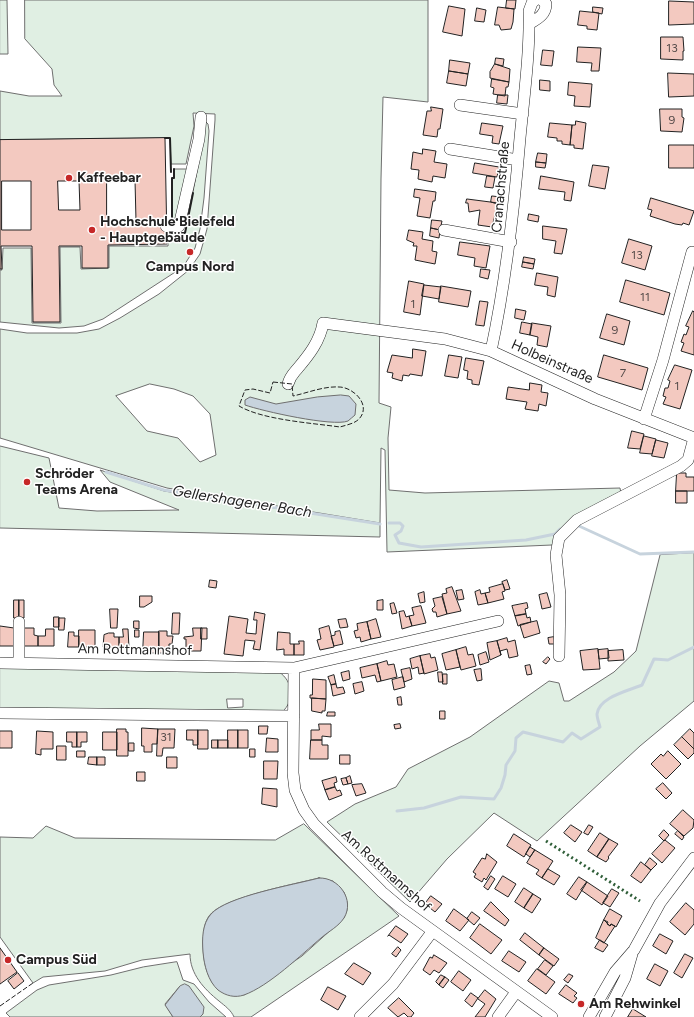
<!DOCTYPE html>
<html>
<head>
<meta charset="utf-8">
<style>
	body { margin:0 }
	canvas { display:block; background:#fff }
</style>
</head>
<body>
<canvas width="694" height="1017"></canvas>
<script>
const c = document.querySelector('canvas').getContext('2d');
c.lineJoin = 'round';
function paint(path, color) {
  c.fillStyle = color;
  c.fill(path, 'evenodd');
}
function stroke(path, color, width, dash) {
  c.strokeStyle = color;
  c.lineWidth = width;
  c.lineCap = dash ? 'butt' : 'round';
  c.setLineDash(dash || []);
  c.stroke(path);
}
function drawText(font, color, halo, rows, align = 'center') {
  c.font = font + ' Figtree,sans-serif';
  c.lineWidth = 3;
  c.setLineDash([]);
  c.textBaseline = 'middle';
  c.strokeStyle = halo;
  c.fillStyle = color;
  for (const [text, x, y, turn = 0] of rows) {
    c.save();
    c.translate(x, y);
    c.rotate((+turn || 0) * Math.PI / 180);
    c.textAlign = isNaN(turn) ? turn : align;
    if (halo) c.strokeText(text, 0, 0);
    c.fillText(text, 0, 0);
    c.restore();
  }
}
const green = new Path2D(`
	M0 0H7L8 54H0Z
	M25 0H428V102L383 97 381 179 379 403 391 407 388 438 389 490 425 493 620 488 622 499 580 524 552 545 387 552 385 450 381 448 380 523 167 488 0 438V329L27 333H77L99 329 120 318 159 294 189 270 200 254 207 229 215 120V114L193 113 194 126 186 164H171L170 138 0 140V91L29 96H62L54 85 52 69 25 39ZM150 384 174 389 193 396 210 414 216 455 200 462 178 438 147 431 116 396Z
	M205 121 208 124 209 131 204 198 200 229 195 248 183 267 103 319 84 326 59 328 0 322V270H2L3 248H31L32 323H61L60 247H80L81 269 109 268V246H168V233H185L203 140Z
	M174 169H188L177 220H172V178H174Z
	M0 446 49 458 59 508 97 511 179 510 110 482 100 470 164 491 380 524V537L0 528Z
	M694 553V701L640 746 537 841 494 813 447 859 410 902 327 822 355 804 396 787 408 769 470 737 549 681 559 683 564 701H569L614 672 636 651 660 555Z
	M0 667 279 672C293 681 295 701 282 712L0 708ZM227 699H243V707L228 708Z
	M304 824 399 916 251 1017H234C231 1010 225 1006 219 1001 204 989 190 974 190 954L142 960 105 971 43 977 33 983 0 937V837L33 838 46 826 75 838 275 840ZM319 878 333 881 344 892 347 902V910L344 918 302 956 244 995 213 984C205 971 203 958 203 943 204 933 203 925 209 916 221 898 295 884 319 878Z
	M177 962 183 980 194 984 209 1002 226 1017H199L203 1014 180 986 165 1004 173 1017H10L6 1013 37 990 49 985 111 975 143 967Z`);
const water = new Path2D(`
	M341 395 349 396 356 404 355 415C353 417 350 419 348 421 333 427 262 411 245 405V400L250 397 276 404 317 397Z
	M319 878C339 877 355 900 344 918 338 927 329 931 321 938 301 955 269 986 244 995 235 998 226 996 218 990 208 981 204 965 203 952 202 939 202 924 211 914 227 896 293 885 319 878Z
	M185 984 189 986 204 1007 203 1014 200 1017H173L165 1005 180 986Z`);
const stream = new Path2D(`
	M106 472 164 490 380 524
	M389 523H400L403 526 401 531 395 535 399 543 421 547 526 540 555 534 560 529
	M579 526 640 554 694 552
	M397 811 424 808 461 797 494 799 501 788 505 775 506 765 515 751 516 738 523 732 563 742 572 733 581 739 600 727C599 723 597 718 597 714 599 697 628 691 642 685L654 659 668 660 694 647`);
const building = new Path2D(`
	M507 0H516L515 9 506 8Z
	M669 1 694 2V24L669 25Z
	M449 6 465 9 462 36 443 32Z
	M498 7 514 9 513 22 511 29 501 30 499 25H495Z
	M593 7 603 8 602 14 593 12Z
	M477 8 486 10 484 22 475 21Z
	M580 11 599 13 597 30 587 29V26L578 25Z
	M661 37H683L684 51H683V60L661 59Z
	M578 47 601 48 599 71H591L592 63 577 62Z
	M543 50 554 51 552 66 541 65Z
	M496 58 504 59 503 66 495 64Z
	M450 60 470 63 468 74 449 71Z
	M495 64 510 69 509 82 490 78V72Z
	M449 71 468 74 466 86 447 83Z
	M668 73 694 74V96L669 97Z
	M492 79 509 82 508 87H506L505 96 493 94 494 88 491 87Z
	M540 80 550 81V91L540 90Z
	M569 82 592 84 590 107 574 106 575 96 568 95Z
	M498 95H508L507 104 497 103Z
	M431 107 443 109 440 129H438L437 137 423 135 427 111H431Z
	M660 109H682V117L684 118 682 132 661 131Z
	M576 121 586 123 583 149 574 148V145H570L572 125H575Z
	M482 123 503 126 499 144 492 143 493 136 480 134Z
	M550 123 572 125 570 145 562 144V141H557V138L548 137Z
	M165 138 167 244 108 245V268H82V246H59L60 322H33L32 246H1L2 269H0V140ZM107 180H135L136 221H107ZM2 181H31V230H2ZM58 181H79L80 210H59Z
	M669 145H694V168H669Z
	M423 149 436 151 434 162 447 164 445 178 433 176 432 182 418 179 419 170 411 169 413 152 422 154Z
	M538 153 547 154 546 163 536 162Z
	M536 162 546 163 545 168 536 167Z
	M475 163 499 167 497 177 473 173Z
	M593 165 609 167 605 189 589 186Z
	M487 176 495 177 493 188 485 187Z
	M541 176 574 182 571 201 564 200 565 192 539 189Z
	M415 189 436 192 435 201H433L430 218 417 216 420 198 414 197Z
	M492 196 501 197 500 205 491 202Z
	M651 198 694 211 689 225 683 223 682 225 675 224 650 216 652 210 648 209Z
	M467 199 498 203 492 227 478 225 480 210 469 212 468 203H466Z
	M529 214 539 216 538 222 528 220Z
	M432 220 442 221 440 230 431 228Z
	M543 226 567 229 562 254 554 253 556 241 543 239Z
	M431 228 440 230 439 238 430 236Z
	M409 230 423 232 422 239 433 241 432 251 437 252 435 264 415 260 417 246H413L414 243 407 240Z
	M629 239 652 246 645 270 622 263Z
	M460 242 490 246 486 268 474 266 475 258 458 255Z
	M524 257 535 259 534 264 523 262Z
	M523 262 534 264 533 269 522 267Z
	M481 269 490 270 488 279 480 277Z
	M537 273 558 277 555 297 547 295 548 287 535 285Z
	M626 280 670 293 664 315 620 302Z
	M409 281 424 284 420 315 404 312Z
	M424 285 441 287 439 299 422 296Z
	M441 286 471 291 468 307 439 302Z
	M480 301 488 302 484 326 476 325Z
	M516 309 526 311 524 320 515 318Z
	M693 311 694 312V355L681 351 684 343 681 342 684 334 686 335 689 327 686 326Z
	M607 314 630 321 624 345 600 338Z
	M522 322 532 324 530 335 520 333Z
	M532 323 551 326 547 347 537 345 538 337 530 335Z
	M413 349 426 351 422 376 410 374 409 376 403 375 402 381 392 378 393 373 387 372 392 355 412 358Z
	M449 355 462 357 458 378 445 376Z
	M604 355 648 368 642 390 598 377Z
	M466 358 484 361 479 385 472 384V380L467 379 468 371 464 370Z
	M675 365 692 370 680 409 663 404 666 397 663 396 665 388H668L670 381 668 380Z
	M530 383 542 385 541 392 548 393 546 406 539 404 538 411 525 409 527 402 506 399 508 387 529 390Z
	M632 431 644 434 640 449 628 448Z
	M644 436 656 439 652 454 640 453Z
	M656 440 668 443 664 458 652 456Z
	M677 473H686V477H694V491H676Z
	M676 491H687V503H676Z
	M210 580 217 581 216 588 209 587Z
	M507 580 510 589 505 590 502 582Z
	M503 584 505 591 502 592 504 599 488 603 485 593 490 592 489 588Z
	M452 587 461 611 447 614 442 594 447 593 446 589Z
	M462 590 464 599 458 600 456 591Z
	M480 590 481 594 485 593 488 603 478 605 475 592Z
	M424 592 425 602 420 603 418 594Z
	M547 593 551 607 542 609 539 595Z
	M140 596H152V602L144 607H140Z
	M442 597 447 614 437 617 436 612H433L432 609 435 606 433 599Z
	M14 600H19V618H14Z
	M19 600H24V618H19Z
	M383 600V610H377V601Z
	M394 603 397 613 392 614 390 604Z
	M527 603 528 608 525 609 526 614 515 616 512 606Z
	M421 606 426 623 412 626 409 616 414 615 412 608Z
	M110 609H118L117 628H111Z
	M404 611 406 617 409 616 412 626 402 629 399 612Z
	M255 612 265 614 260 650 253 649 255 641 245 640 243 656 224 654 229 616 248 619 246 633 256 634 257 620H254Z
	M173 613H180L179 634H172Z
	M526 614 527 618 530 617 531 622 518 626 515 616Z
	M54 617H59V627H54Z
	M59 618H65L64 630H59Z
	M346 619 348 627 340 628 338 620Z
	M376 619 381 637 371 639 367 622Z
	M134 621H139V629L134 628Z
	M537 621 540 633 524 638 520 625Z
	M367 622 371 639 361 642 360 637 356 638 354 631 358 630 357 624Z
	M0 626 14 628V646H0Z
	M329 626 334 647 320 650 317 640 321 639 319 629Z
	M23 628H34V635L38 636V646H23Z
	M193 628H202L201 651H186V639H184V637L193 636Z
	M201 628H207V639H201Z
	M46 629H54V646H38V636H45Z
	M123 629H128L129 648H119V637H123Z
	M79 630H95V647H79Z
	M135 630H139V637H135Z
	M159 631H167V636H173L172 644H169V653H159Z
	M340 631 343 644 334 646 331 636 335 635V632Z
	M69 632H74V636H79V647H68Z
	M144 632H159V653H143Z
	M278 632 290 633V644H294V655H284V649L277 650Z
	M109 633H114V637H119V648L103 647 104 635Z
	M554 637 555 644H549L548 638Z
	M507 638 508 642 515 640 518 656 509 658 507 649 500 651 501 655 497 641Z
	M299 641H304V655H294V644H299Z
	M497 641 501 655 490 660 487 643Z
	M466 647 468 655 473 654 476 666 461 670 456 650Z
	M598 649 600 669 583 670 580 651Z
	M608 649 609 658 599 659 598 650Z
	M456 650 460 667 446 670 442 654Z
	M623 650 624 660 608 661V651Z
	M486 652 489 662 480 665 478 655Z
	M430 654 431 658 435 657 438 670 424 674 420 656Z
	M420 656 424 673 419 674 418 667 412 669 410 659Z
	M548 657 550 659 546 664 543 662Z
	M387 661 388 665 394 664 397 677 381 681 377 664Z
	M377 664 381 681 377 682 375 675 362 678 360 668Z
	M530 665 532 674 527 675 525 666Z
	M410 668 412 679 404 682 401 670Z
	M481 669 482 680 477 681 474 670Z
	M349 671 350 679 343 681 341 673Z
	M438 672H442L443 682H439Z
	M443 674H447V684H443Z
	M334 675 336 684 331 685 328 677Z
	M403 677 405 687 394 690 392 680Z
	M313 679 326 680V699L310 698V695H312Z
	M362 682 364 691 355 694 353 684Z
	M336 684 337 688 343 687 345 693 333 696 331 685Z
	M401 697 402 705H398L397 698Z
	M312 698 326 699 325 711H322V713L312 711Z
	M440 711H445V719H440Z
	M328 712H335V716H327Z
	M319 724H331V737L322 736V740H311V730H319Z
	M400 724 401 728 395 729 394 725Z
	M259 726H268L267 734H259Z
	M142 728 158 729 157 744H152V752H144V746H142Z
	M117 729H126V732H128V756H117Z
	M158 729H175L174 748H163L162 756H157Z
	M690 729 694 733V749L682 737Z
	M187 730H198V745H193V740H187Z
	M198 730H208V749H198Z
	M228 730H238V748H228Z
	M238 730H248V748H238Z
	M0 731H12V748H0Z
	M37 731 53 732V749H41V755L36 754Z
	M67 732H77V747H72V742H67Z
	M77 732H87V742H81V747H77Z
	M103 732H117V750H103Z
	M682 737 694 749V753L688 759 674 745Z
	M267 738 278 739V752H266Z
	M212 740H218V748H212Z
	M218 740H228V748H218Z
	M311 740H322V745H328V759H310Z
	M129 743H134V751H129Z
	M57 746H66V760H57Z
	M250 749H255V757H250Z
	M77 751H85V757H77Z
	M668 751 681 764 666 779 651 764 661 754 663 756Z
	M340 755H350V764H340Z
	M89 757H97V765L88 764Z
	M97 757H105V765H97Z
	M167 757H177V768H167Z
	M264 761H278L277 779H264Z
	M137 772H145V781H137Z
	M350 776 352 783 348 784 346 778Z
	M336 777 337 782 334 783 335 787 325 790 322 781Z
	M346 778 348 784 343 785 341 779Z
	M663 783 672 793 666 799 656 789Z
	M362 784 366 793 356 796 352 785Z
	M335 787 337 791 340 790 342 795 329 800 325 790Z
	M263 788 277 789V807L262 804Z
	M683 810 694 820 693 828 684 836 670 824Z
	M571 825 582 832 575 842 564 833Z
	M589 825 593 827 588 835 584 833Z
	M664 830 669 835 664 841 659 836Z
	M678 831 684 837 682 840 675 834Z
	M600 833 609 839 597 857 588 851Z
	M514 834 531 845 524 857 507 846Z
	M609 839 618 844 608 857 609 858 606 862 597 857Z
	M665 840 675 848 662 863 652 854Z
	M530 847 535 850 530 857 526 854Z
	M535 850 553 861 542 878 536 874 539 870 527 863Z
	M487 854 497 862 486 880 484 878 482 882 474 877 476 874 473 872 482 858 485 859Z
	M650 858 657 864 651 870 645 865Z
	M641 862 651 870 641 883 631 876Z
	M548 869 560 876 554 885 542 878Z
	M491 876 495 879 488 890 484 887Z
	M503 876 516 884 508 897 495 889Z
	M579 877 587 882 576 900 567 894Z
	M587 882 608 896 602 905 581 890Z
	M524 888 533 894 524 908 515 902Z
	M612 889 619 893 610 907 603 903Z
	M533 894 541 899 532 913 524 908Z
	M431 896 442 904 435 912 425 904Z
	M491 902 509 920 505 926 484 911Z
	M686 903 694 910V924L685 935 670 922Z
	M454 909 469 920 460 931 446 921Z
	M610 909 622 916 616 927 611 924 610 926 607 924 608 922 604 920Z
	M472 912 480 918 474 925 467 919Z
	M604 920 610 926 611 924 615 926 604 943 596 938Z
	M480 924 502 940 491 954 470 938Z
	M396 926 408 934 401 943 389 935 388 936Z
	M525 933 544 948 539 955 520 940Z
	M660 934 673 941 666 954 653 946Z
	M600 940 608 945 603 952 595 948Z
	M398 947 401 950 396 957 392 954Z
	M0 948 17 972 0 984Z
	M544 948 559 959 554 966 539 955Z
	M509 951 526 962 519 972 502 961Z
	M685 954 693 958 682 978 674 973Z
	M434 955 447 963 439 973 434 970 430 975 423 970 430 957 432 958Z
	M545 960 553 966 546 975 538 969Z
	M354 963 371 973 363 985 345 974Z
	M655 964 668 971 660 986 647 979Z
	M537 969 555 982 546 994 528 981Z
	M459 971 471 980 463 991 451 982Z
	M18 973 24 981 14 989 8 981Z
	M569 974 573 976 568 983 564 980Z
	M441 975 445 977 439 985 436 982Z
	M445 977 449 980 443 988 439 985Z
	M566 985 577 993 574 996 577 998 573 1003 559 994Z
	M328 987 346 996 338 1010 321 1000Z
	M485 990 496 999 485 1017H475L485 1004 478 999Z
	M471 993 478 998 472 1007 465 1001Z
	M399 998 414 1013 411 1017H408L404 1013 398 1017 388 1008Z
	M633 1009 646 1017H628Z`);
const minor = new Path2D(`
	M529 24C537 19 546 15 546 4L542 0
	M460 105 523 114
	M450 149 518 160
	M166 226H179L199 139 201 117
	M444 230 511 242
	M491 351C506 281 514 210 520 138 524 96 530 53 529 11L532 3 535 0
	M288 384C290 376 293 374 298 368 309 355 320 341 323 323L445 339 491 351 595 399 694 438
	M644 419 663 360 692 252
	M19 622V663
	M559 656 560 595 556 555 559 538 577 520 681 466 688 460 694 438
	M0 663 294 668 498 621
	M294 668 293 773 295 790 304 810 314 824 382 892 401 908 552 1017
	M0 713 294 716
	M360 1017 393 984 432 932
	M498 1017 516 992
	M589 1017 615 972 634 950 660 903 694 858
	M605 1017 625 978 632 954`);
const hedge = new Path2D(`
	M546 841 640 901`);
const fence = new Path2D(`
	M273 382 292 384 293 396C307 393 324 386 339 387 353 387 372 405 359 419 354 424 346 425 340 427 312 423 263 420 239 406L245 390 253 389 270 393Z
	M0 1006 33 983`);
const wall = new Path2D(`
	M165 138H170L171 172
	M174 169V178H172V220H177V219
	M168 233H185L193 193`);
const markers = [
	[69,178,4,"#c62828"],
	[92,230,4,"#c62828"],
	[190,252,4,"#c62828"],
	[27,482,4,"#c62828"],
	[8,960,4,"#c62828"],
	[581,1004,4,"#c62828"]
];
const numberNames = [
	["13",672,48],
	["9",672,120],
	["13",637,255],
	["11",645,297],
	["1",413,304],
	["9",615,330],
	["7",623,373],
	["1",677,386],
	["31",166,737]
];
const poiNames = [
	["Kaffeebar",77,178],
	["Hochschule Bielefeld",100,222],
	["- Hauptgebäude",100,238],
	["Campus Nord",190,267,"center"],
	["Schröder",35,474],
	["Teams Arena",35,490],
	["Campus Süd",16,960],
	["Am Rehwinkel",589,1004]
];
const streetNames = [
	["Cranachstraße",501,187,-85],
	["Holbeinstraße",552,362,24],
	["Am Rottmannshof",135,650,1],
	["Am Rottmannshof",386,871,42]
];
const waterNames = [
	["Gellershagener Bach",242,502,9]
];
paint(green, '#e0efe3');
stroke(green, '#6f6f6f', 1);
paint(water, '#c7d3dd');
stroke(water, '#6f6f6f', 1);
stroke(stream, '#c7d3dd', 3);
paint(building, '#f3c9c0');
stroke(building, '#222', 1);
stroke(minor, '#222', 12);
stroke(minor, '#fff', 11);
stroke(hedge, '#2f5e38', 3, [2, 3]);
stroke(fence, '#222', 1, [5, 2]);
stroke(wall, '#222', 2);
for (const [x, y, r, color] of markers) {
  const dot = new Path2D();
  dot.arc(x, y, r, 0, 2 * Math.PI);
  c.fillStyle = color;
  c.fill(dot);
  stroke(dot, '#fff', 1.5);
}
drawText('12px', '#564c4a', null, numberNames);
drawText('bold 14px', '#222', '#fff', poiNames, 'left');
drawText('14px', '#222', '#fff', streetNames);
drawText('italic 15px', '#222', '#fff', waterNames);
</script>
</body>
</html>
